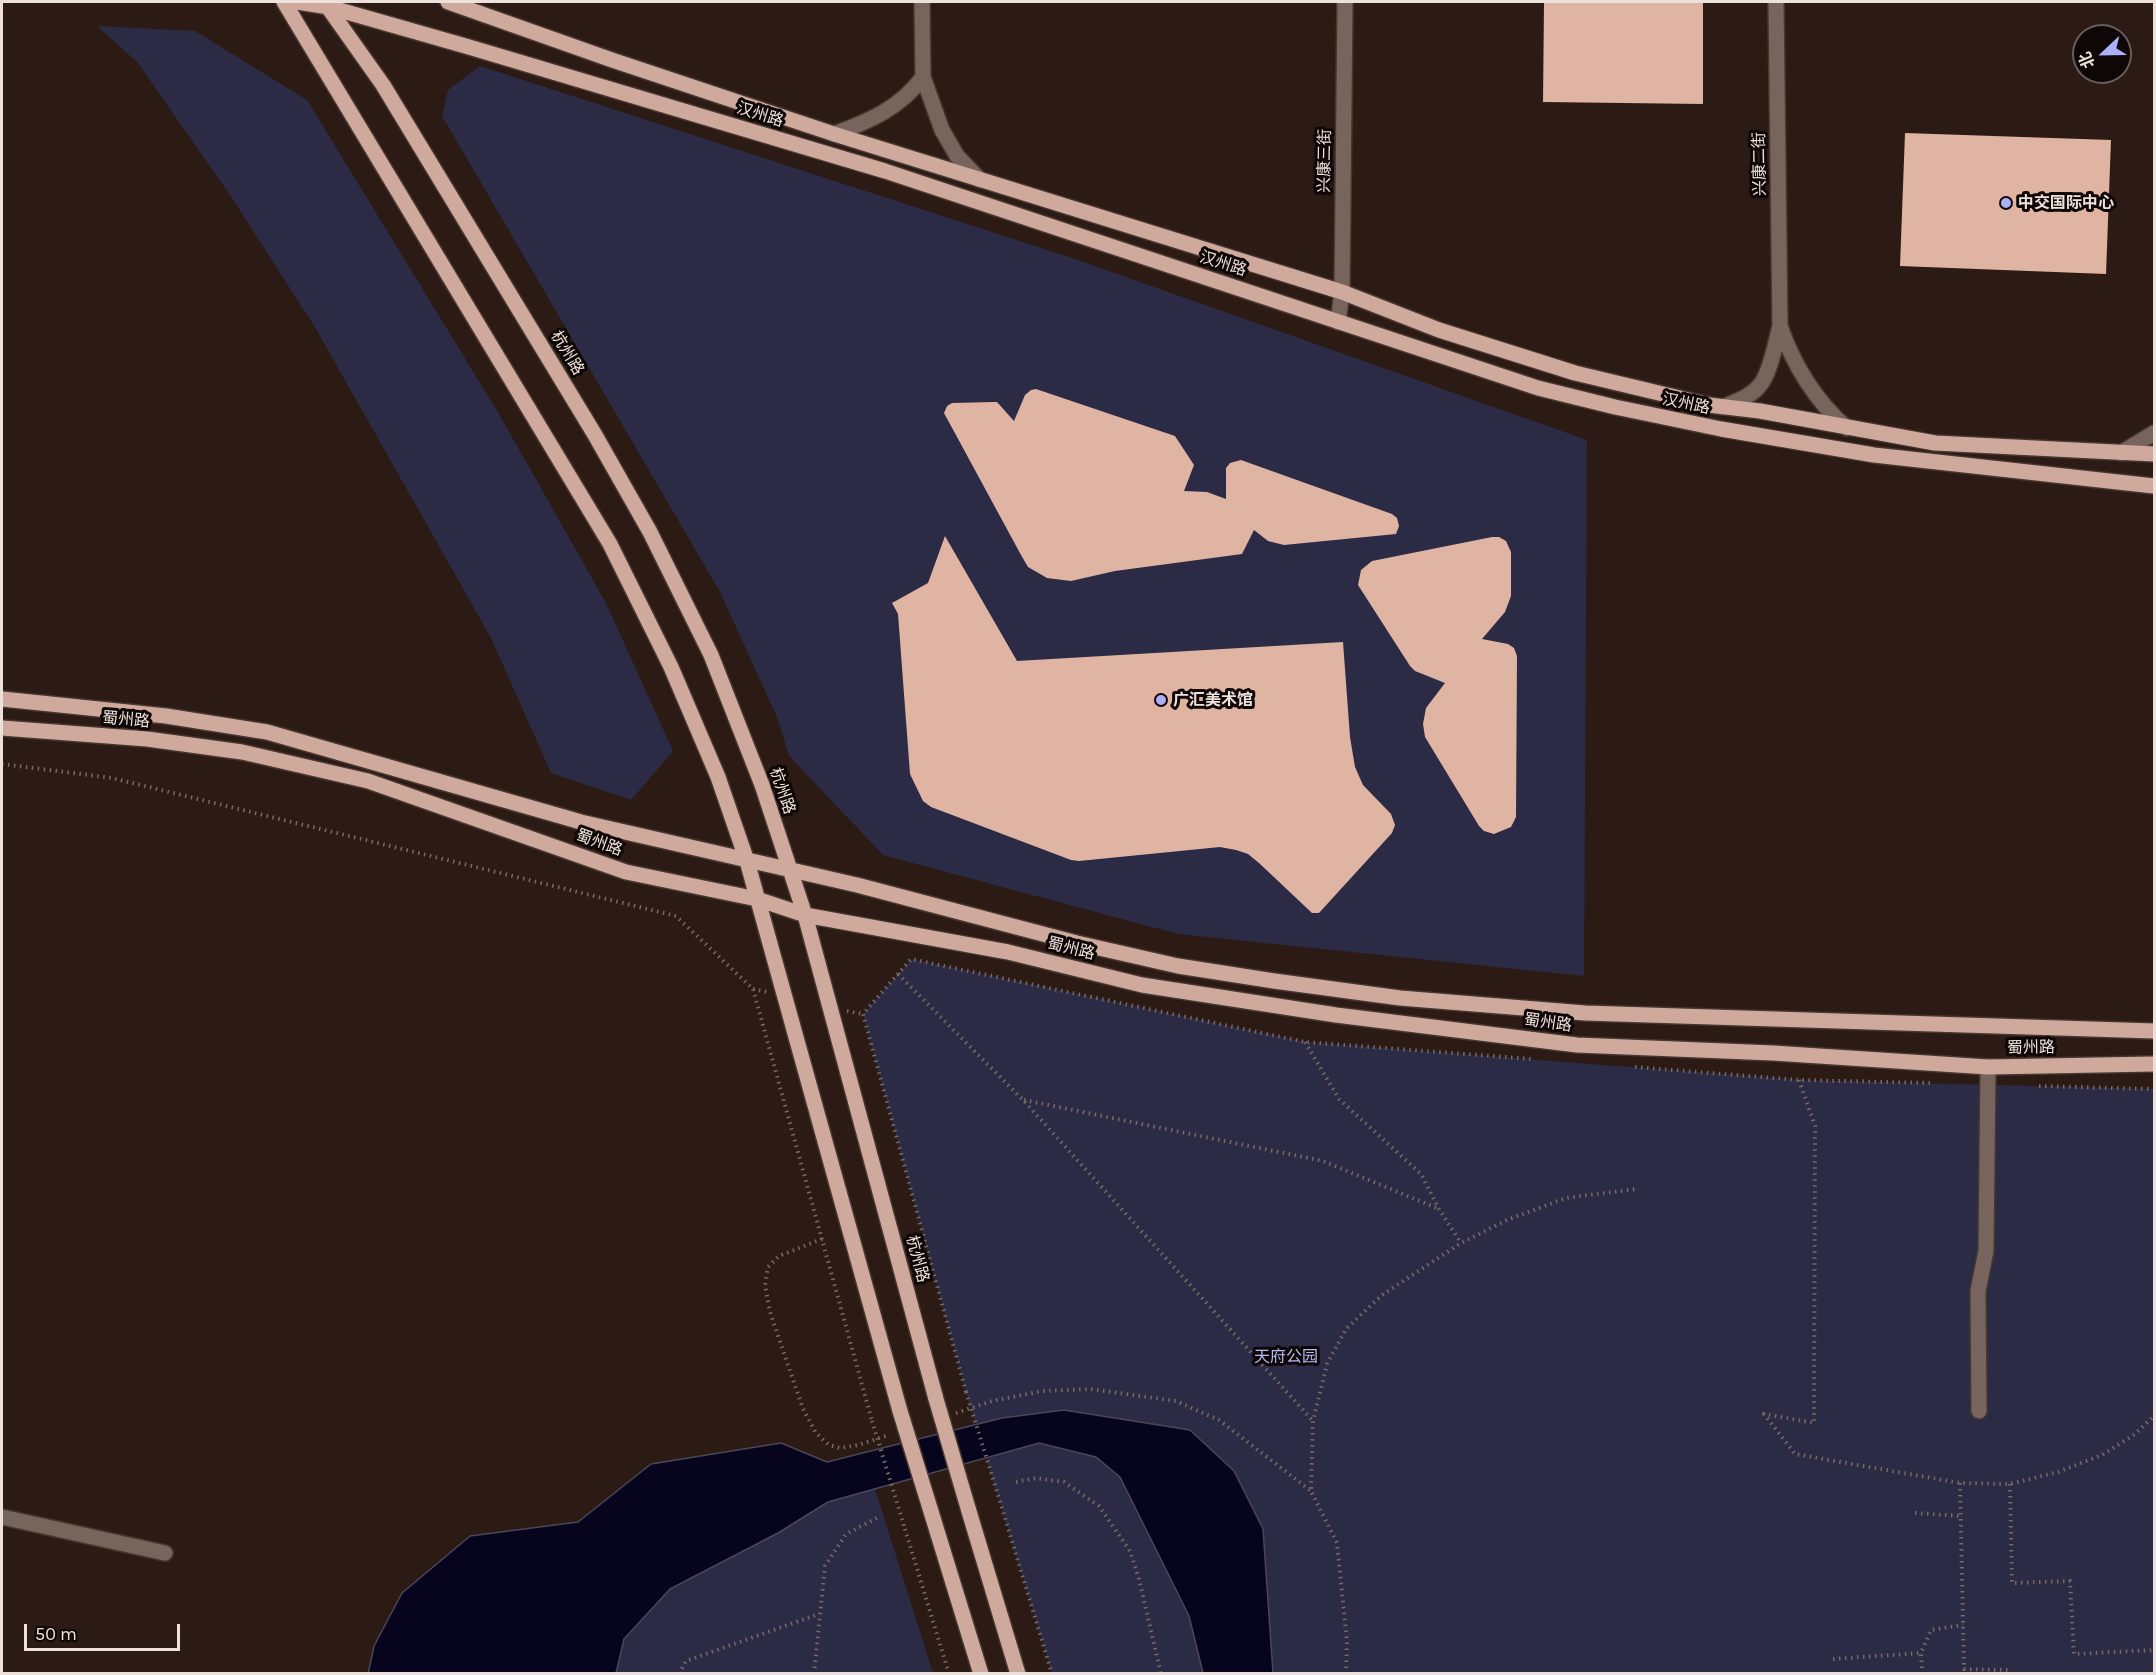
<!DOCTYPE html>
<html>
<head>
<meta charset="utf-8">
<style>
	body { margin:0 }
	#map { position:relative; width:2156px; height:1675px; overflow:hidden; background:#2c1b14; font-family:Karla,"Noto Sans SC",sans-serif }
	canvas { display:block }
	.frame { position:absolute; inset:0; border:3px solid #ede1dc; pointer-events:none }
	.north { position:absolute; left:2072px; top:24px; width:60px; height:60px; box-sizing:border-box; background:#0f0705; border:2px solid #685e5b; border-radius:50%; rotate:248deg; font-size:16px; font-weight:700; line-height:24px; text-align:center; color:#ede1dc }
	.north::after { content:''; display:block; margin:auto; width:21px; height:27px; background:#adaffb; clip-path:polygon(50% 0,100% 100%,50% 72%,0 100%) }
	.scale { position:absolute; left:24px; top:1624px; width:156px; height:27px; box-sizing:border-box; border:3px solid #ede1dc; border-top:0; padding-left:8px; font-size:18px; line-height:21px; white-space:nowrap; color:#ede1dc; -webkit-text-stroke:4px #0f0705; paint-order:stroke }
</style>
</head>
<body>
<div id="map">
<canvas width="2156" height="1675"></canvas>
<div class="frame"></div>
<div class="north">北</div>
<div class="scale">50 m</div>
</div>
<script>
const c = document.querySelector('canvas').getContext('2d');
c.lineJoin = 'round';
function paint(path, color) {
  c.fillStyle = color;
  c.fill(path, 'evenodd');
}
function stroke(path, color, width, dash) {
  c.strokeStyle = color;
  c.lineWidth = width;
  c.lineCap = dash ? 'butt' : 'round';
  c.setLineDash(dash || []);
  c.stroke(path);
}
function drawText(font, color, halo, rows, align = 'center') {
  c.font = font + ' Karla,"Noto Sans SC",sans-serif';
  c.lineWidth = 6;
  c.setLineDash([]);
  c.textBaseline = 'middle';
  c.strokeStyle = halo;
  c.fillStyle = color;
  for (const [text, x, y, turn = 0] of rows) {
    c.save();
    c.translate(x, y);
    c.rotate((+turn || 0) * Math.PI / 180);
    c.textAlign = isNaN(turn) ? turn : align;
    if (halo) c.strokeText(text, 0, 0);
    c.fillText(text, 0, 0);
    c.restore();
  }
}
const green = new Path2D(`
	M97 26 195 31 307 100 499 414 606 603 673 751 631 800 551 773 491 638 316 329 232 198 138 63Z
	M480 66 1072 258 1587 440 1584 976 1178 934 883 855 789 756 777 717 720 592 442 116 448 90Z
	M911 959 1305 1042 1799 1080 2154 1089V1673H1052L966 1392 863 1014Z
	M875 1489 933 1673 616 1674 624 1639 670 1589 778 1533 828 1502Z`);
const water = new Path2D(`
	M1064 1410 1190 1430 1234 1471 1263 1529 1273 1673H1203L1189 1616 1120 1477 1096 1457 1039 1443 828 1502 778 1533 670 1589 624 1639 616 1673 368 1674 374 1646 402 1593 470 1536 578 1522 651 1464 781 1443 827 1462 1002 1418Z`);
const building = new Path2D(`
	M1544 2H1703V104L1543 102Z
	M1905 133 2111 140 2106 274 1900 266Z
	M1036 389 1175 436 1194 465 1184 491 1207 492 1226 499V468L1230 463 1241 460 1392 514 1397 518 1399 526 1396 534 1284 545 1268 541 1254 530 1242 554 1115 571 1071 581 1047 578 1028 567 1021 555 944 413 947 406 952 403 994 402H997L1014 421 1025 395 1031 390Z
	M945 536 1017 661 1343 642 1350 737 1355 767 1363 785 1391 814 1395 825 1392 833 1319 913H1312L1259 863 1248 854 1236 850 1220 847 1079 861 1071 860 931 807 923 801 910 774 898 614 892 603 928 583Z
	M1492 537H1499L1506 541 1511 552V596L1505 612 1482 639 1508 644 1514 648 1517 656 1516 817 1511 827 1494 834 1484 831 1479 826 1425 737 1423 724 1426 708 1445 683 1415 671 1410 666 1358 585 1361 570 1372 561Z`);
const path = new Path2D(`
	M2 764 112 778 676 916 753 989 872 1421
	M898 974 1023 1100 1313 1421
	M753 989 767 992
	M847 1011 863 1014
	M1305 1042 1339 1099 1421 1174 1439 1209 1461 1243
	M1635 1067 1799 1080 1930 1083
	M1799 1080 1815 1126 1814 1423 1764 1414 1795 1454 1960 1483 2010 1484 2058 1472 2102 1455 2135 1434 2154 1416
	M2039 1086 2154 1089
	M1024 1100 1323 1161 1439 1209
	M822 1239 779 1256 768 1267 765 1285 770 1312 803 1409 816 1433 829 1445 840 1448 858 1445 889 1435
	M966 1392 863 1014 911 959 1305 1042 1532 1059
	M956 1413 992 1401 1043 1391 1090 1389 1176 1401 1219 1420 1311 1491
	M1016 1482 1036 1478 1064 1482 1099 1506 1130 1551 1139 1579 1161 1674
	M1960 1483 1964 1669 2009 1670
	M2010 1484 2012 1583 2070 1581 2074 1654 2154 1650
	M1000 1501 1052 1674
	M1915 1513 1961 1516
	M905 1529 949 1674
	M1833 1659 1921 1653
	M679 1674 686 1661 819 1614
	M814 1674 825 1566 846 1534 877 1518
	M1346 1674 1347 1642 1337 1543 1311 1491 1313 1421 1327 1364 1346 1329 1382 1295 1461 1243 1507 1220 1566 1198 1637 1189
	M1922 1674 1921 1653 1931 1630 1963 1625`);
const minor = new Path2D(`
	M922 2 923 77
	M834 134C870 121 900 108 923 77L942 130 957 156 980 180
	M1338 322 1342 292 1345 2
	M1780 326C1793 364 1816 402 1847 428
	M1723 407C1736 401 1751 397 1760 385 1770 374 1776 341 1780 326L1776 2
	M2121 453 2154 433
	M1979 1411 1978 1291 1986 1251 1988 1067
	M2 1517 165 1553`);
const major = new Path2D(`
	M284 2 610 544 671 667 718 777 747 861 900 1411
	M297 2 329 7 469 47 885 171 1538 388 1615 407 1721 429 1874 455 2154 486
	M448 2 612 60 834 134 1342 292 1439 330 1575 373 1709 405 1760 411 1935 443 2154 454
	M327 6 383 85 595 435 650 532 711 655 762 785 805 915 936 1399
	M2 699 166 716 267 732 581 822 857 885 1077 943 1178 966 1274 981 1400 998 1585 1013 2154 1031
	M2 728 147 739 242 752 368 781 626 872 757 899 805 915 1008 952 1142 985 1336 1015 1577 1045 1773 1053 1988 1067 2154 1064
	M968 1508 1018 1674
	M933 1518 981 1674`);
const pathBridge = new Path2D(`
	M966 1392 1000 1501
	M872 1421 905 1529`);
const majorBridge = new Path2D(`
	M936 1399 968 1508
	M900 1411 933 1518`);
const markers = [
	[2006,203,6,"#adaffb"],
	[1161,700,6,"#adaffb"]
];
const streetNames = [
	["汉州路",760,115,17],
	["兴康三街",1325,161,-89],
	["兴康二街",1760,164,-91],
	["汉州路",1223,264,18],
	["杭州路",567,353,59],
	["汉州路",1686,404,12],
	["蜀州路",126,720,5],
	["杭州路",782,791,71],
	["蜀州路",599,843,20],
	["蜀州路",1071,949,14],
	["蜀州路",1548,1023,8],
	["蜀州路",2031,1048,-1],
	["杭州路",917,1259,75]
];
const poiNames = [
	["中交国际中心",2018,203],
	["广汇美术馆",1173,700]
];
const parkNames = [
	["天府公园",1286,1357]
];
paint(green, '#2b2b45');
paint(water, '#07041e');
stroke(water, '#4c4657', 1.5);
paint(building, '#dfb4a2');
stroke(minor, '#473730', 18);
stroke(major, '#473730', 18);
stroke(path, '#796a64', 4, [1.5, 4.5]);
stroke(minor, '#76645d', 15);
stroke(major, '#cfaa9c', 15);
stroke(majorBridge, '#473730', 18, []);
stroke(pathBridge, '#796a64', 4, [1.5, 4.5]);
stroke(majorBridge, '#cfaa9c', 15);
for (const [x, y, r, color] of markers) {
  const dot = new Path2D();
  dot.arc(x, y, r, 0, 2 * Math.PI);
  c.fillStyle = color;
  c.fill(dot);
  stroke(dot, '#0f0705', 2);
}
drawText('16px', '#ede1dc', '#0f0705', streetNames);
drawText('bold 16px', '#ede1dc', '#0f0705', poiNames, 'left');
drawText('16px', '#b7b9f6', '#0f0705', parkNames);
</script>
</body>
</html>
